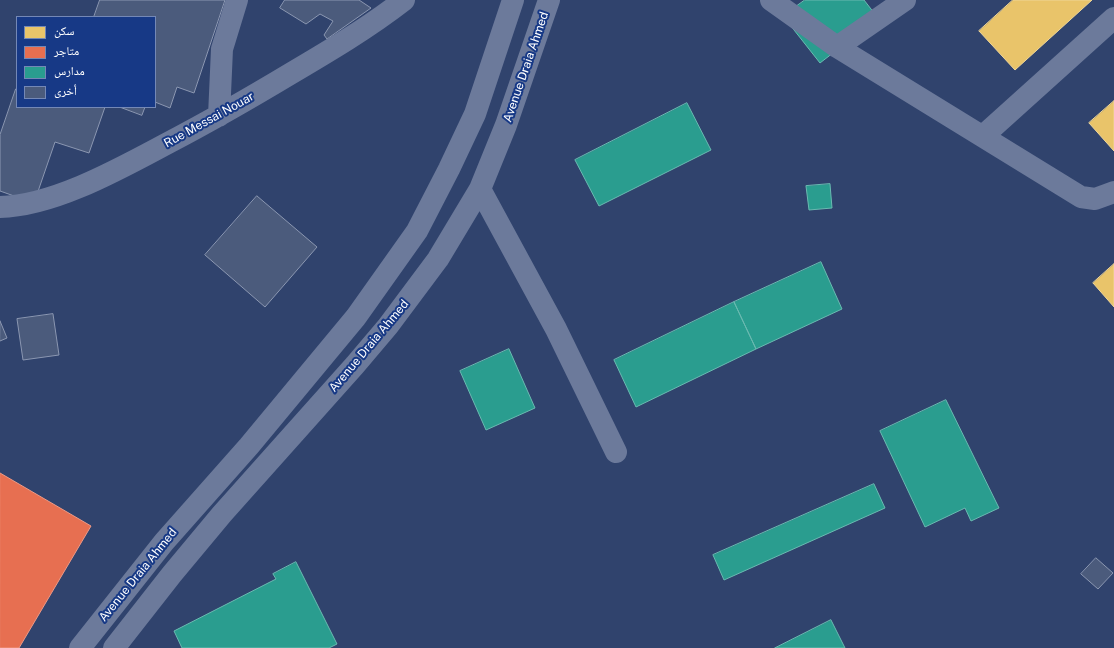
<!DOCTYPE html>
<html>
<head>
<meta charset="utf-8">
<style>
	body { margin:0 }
	#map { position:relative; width:1114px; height:648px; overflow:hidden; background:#30436d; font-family:"Public Sans","Noto Naskh Arabic",sans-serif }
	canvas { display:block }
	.legend { position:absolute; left:16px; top:16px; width:140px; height:92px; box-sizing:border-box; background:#173986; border:1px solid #7488b6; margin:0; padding:5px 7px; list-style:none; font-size:12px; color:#fff }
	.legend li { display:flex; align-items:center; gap:8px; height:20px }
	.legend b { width:20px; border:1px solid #7488b6 }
</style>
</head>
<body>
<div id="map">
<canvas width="1114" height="648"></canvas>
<ul class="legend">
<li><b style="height:11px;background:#e9c46a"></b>سكن</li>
<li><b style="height:11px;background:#e76f51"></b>متاجر</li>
<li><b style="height:11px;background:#2a9d8f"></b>مدارس</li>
<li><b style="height:11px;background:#4b5b7c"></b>أخرى</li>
</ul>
</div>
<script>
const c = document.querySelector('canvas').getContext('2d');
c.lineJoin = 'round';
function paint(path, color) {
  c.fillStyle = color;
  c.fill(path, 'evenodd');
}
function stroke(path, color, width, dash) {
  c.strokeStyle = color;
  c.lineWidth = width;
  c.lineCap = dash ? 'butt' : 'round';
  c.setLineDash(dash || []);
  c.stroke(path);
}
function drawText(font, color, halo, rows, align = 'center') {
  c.font = font + ' "Public Sans",sans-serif';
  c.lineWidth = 4;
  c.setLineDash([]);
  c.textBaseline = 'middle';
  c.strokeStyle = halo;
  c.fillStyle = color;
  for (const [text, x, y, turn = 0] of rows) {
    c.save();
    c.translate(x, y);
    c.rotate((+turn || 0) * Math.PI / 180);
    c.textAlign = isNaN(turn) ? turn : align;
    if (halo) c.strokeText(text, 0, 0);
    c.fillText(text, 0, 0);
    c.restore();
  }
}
const homes = new Path2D(`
	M1013 0H1092L1015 70 979 31Z
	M1114 101V151L1089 123Z
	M1114 264V307L1093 283Z`);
const shops = new Path2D(`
	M0 473 91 526 19 648H0Z`);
const schools = new Path2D(`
	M805 0H864L878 18 820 63 783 16Z
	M687 103 711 150 599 206 575 160Z
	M830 184 832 208 809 210 806 186Z
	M821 262 842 309 756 349 734 302Z
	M734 302 756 349 636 407 614 360Z
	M509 349 535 408 486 430 460 371Z
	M946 400 999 508 971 521 965 508 925 527 880 431Z
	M874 484 885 508 724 580 713 555Z
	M296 562 337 644 329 648H182L174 631 276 579 273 574Z
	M831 620 845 648H775Z`);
const building = new Path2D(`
	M100 0H225L194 93 177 87 170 108 155 102V17H94Z
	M285 0H359L371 8 327 39 324 35 333 21 320 14 306 24 280 8Z
	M16 89H17V107H105L89 153 55 142 34 203 0 191V135Z
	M120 107H145L142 115Z
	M257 196 317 247 265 307 205 255Z
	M53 314 59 355 23 360 17 319Z
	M0 321 7 338 0 341Z
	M1096 558 1113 573 1098 589 1081 574Z`);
const minor = new Path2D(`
	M771 0 837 47 1081 197 1095 199 1114 192
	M837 47 905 0
	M219 116 222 49 237 0
	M983 136 1114 18
	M480 189 556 329 616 452
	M0 207C54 206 121 168 168 143 210 121 250 98 290 74 329 51 368 28 404 0
	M80 648 164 542 249 446 356 317 417 231 449 169 475 114 513 0
	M114 648 172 574 222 514 355 365 388 326 438 259 480 189 506 125 549 0`);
const streetNames = [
	["Avenue Draia Ahmed",526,67,-71],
	["Rue Messai Nouar",209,120,-29],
	["Avenue Draia Ahmed",369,346,-50],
	["Avenue Draia Ahmed",138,575,-51]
];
paint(homes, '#e9c46a');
stroke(homes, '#f0d697', 1);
paint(shops, '#e76f51');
stroke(shops, '#ee9a85', 1);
paint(schools, '#2a9d8f');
stroke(schools, '#6abab1', 1);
paint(building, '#4b5b7c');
stroke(building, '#8b97b1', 1);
stroke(minor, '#6c7a9b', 22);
drawText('12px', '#fff', '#173986', streetNames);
</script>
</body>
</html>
